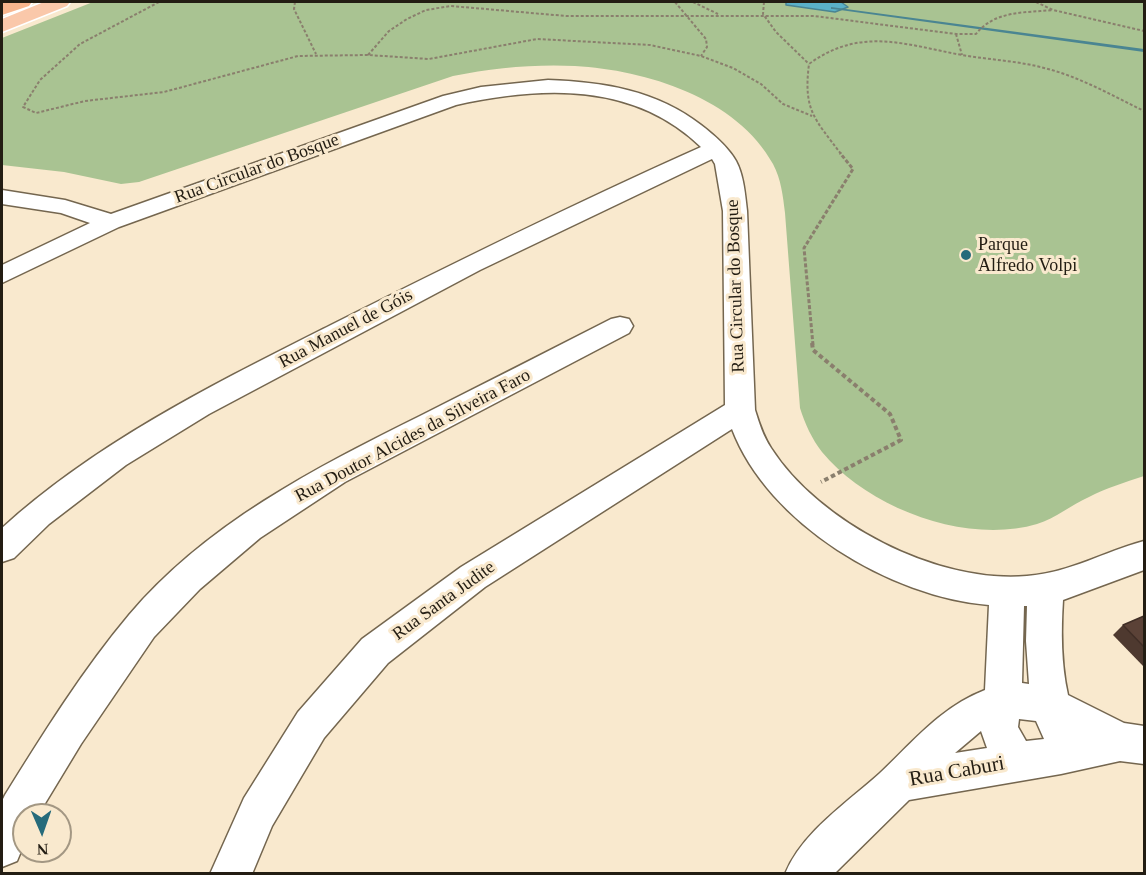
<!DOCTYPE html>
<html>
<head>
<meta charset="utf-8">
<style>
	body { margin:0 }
	#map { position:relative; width:1146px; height:875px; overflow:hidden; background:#f9e9ce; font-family:Georgia,serif }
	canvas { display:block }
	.frame { position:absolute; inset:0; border:3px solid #231d13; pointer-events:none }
	.north { position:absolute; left:12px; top:803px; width:60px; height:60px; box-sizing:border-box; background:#f9e9ce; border:2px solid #a39783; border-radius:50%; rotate:178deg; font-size:16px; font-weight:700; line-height:24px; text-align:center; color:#231d13 }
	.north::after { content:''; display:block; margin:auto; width:21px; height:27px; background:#266b7b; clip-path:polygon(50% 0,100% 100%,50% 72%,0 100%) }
</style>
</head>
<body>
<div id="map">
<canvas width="1146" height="875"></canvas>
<div class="frame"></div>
<div class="north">N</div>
</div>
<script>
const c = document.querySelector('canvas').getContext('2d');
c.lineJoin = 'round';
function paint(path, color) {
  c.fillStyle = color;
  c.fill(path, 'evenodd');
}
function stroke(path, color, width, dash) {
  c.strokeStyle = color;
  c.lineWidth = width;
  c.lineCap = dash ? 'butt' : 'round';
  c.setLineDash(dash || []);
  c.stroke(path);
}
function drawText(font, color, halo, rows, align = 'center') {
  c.font = font + ' Georgia,serif';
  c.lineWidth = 6;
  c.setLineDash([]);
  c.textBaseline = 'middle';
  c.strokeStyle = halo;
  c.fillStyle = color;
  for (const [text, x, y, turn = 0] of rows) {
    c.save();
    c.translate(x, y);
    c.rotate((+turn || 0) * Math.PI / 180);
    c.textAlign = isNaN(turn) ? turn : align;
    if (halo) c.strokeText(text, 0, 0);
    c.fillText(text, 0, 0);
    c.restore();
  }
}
const green = new Path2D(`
	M93 2H1144V476C1126 482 1106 488 1089 497 1071 505 1056 518 1037 524 966 545 868 508 822 452 812 439 805 424 800 408L785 213C783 196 781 179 773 164 737 98 646 70 575 66 534 64 493 68 453 76L139 182 121 184 64 172 2 165V38Z`);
const water = new Path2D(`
	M786 2H841L848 7 835 12 786 5Z`);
const stream = new Path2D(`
	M831 7 1144 49V52L833 9H831Z`);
const pathFar2 = new Path2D(`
	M159 2 80 44 40 80 23 107 36 113 85 101 164 92 298 56 368 55 429 59 537 39 650 45 701 56 733 68 761 84 783 104 812 116
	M295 2 294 9 316 54
	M675 2 706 39 707 47 701 56
	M693 2 718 14
	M764 2 763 14 776 32 809 64
	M1036 2 1053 10 1144 31
	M956 34 962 55
	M368 55 389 31 407 19 426 10 451 6 566 16H814L956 34H976C995 10 1025 13 1053 10
	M841 154C815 119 803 111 809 64 861 26 906 45 962 55 991 60 1020 61 1048 69 1082 78 1113 96 1144 111`);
const pathFar1 = new Path2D(`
	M813 345 804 248 853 169 840 153`);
const path = new Path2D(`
	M812 343 813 350 890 414 901 440 821 482`);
const minor = new Path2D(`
	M548 80C603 82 656 90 701 125 714 135 728 147 736 161 744 176 745 195 747 211L755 410C759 423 763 436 771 448 819 523 937 584 1027 576 1072 572 1103 552 1144 541V570L1063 600C1061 631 1061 664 1068 695L1124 723 1144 726V764L1120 761 1061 774 909 800 834 874H785C802 832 848 802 880 773 913 742 941 707 985 690L989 605C891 597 768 524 732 429L485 587 388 663 324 738 272 826 252 874H210L244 798 298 712 362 639 461 567 725 405 723 211 715 164 712 159 480 270 209 414 126 465 49 524 14 558 2 562V528C98 441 214 384 329 326 452 264 575 203 701 147 634 82 542 86 456 105L119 227 2 283V265L90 223 61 213 2 204V190L65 200 111 214 443 96 481 87ZM1024 606H1027L1026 641 1029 684 1022 683ZM1019 719 1036 721 1044 739 1026 741 1018 727ZM981 731 987 748 955 753Z
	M620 317 629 319 633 326 629 333 345 482 260 538 200 589 154 637 81 744 38 815H24V844L17 861 2 867V801L5 795C43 734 82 671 129 615 206 524 315 468 420 416 483 384 547 352 611 319Z`);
const primary = new Path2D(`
	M44 2H70L67 6 2 32V19Z`);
const trunk = new Path2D(`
	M5 2H32L29 6 2 15V3Z`);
const wall = new Path2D(`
	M1144 616V667L1113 635 1123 625Z`);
const building = new Path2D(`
	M1144 616V647L1123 625Z`);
const markers = [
	[966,255,6,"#266b7b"]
];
const streetNames = [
	["Rua Circular do Bosque",257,169,-20],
	["Rua Circular do Bosque",736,286,-92],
	["Rua Manuel de Góis",346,329,-28],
	["Rua Doutor Alcides da Silveira Faro",413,436,-28],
	["Rua Santa Judite",444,601,-36]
];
const poiNames = [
	["Parque",978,245],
	["Alfredo Volpi",978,266]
];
const nearStreetnames = [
	["Rua Caburi",957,772,-10]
];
paint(green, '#a9c392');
paint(water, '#5ab1c8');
stroke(water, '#4a8592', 1.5);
paint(stream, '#4a8592');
stroke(minor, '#74664f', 3);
stroke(primary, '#fff', 3);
stroke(trunk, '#fff', 3);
stroke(pathFar2, '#8a7f6d', 2, [3, 2]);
stroke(pathFar1, '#8a7f6d', 3, [4, 2]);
stroke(path, '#8a7f6d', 4, [4.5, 3]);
paint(minor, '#fff');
paint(primary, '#fac8aa');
paint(trunk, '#f8b68e');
paint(wall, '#4e392f');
paint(building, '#5b4237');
stroke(building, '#402e26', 1.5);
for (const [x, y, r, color] of markers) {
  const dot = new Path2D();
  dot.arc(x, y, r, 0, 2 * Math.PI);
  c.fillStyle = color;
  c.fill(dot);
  stroke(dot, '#f9e9ce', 2);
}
drawText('18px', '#231d13', '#f9e9ce', streetNames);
drawText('18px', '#231d13', '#f9e9ce', poiNames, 'left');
drawText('21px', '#231d13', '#f9e9ce', nearStreetnames);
</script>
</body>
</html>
